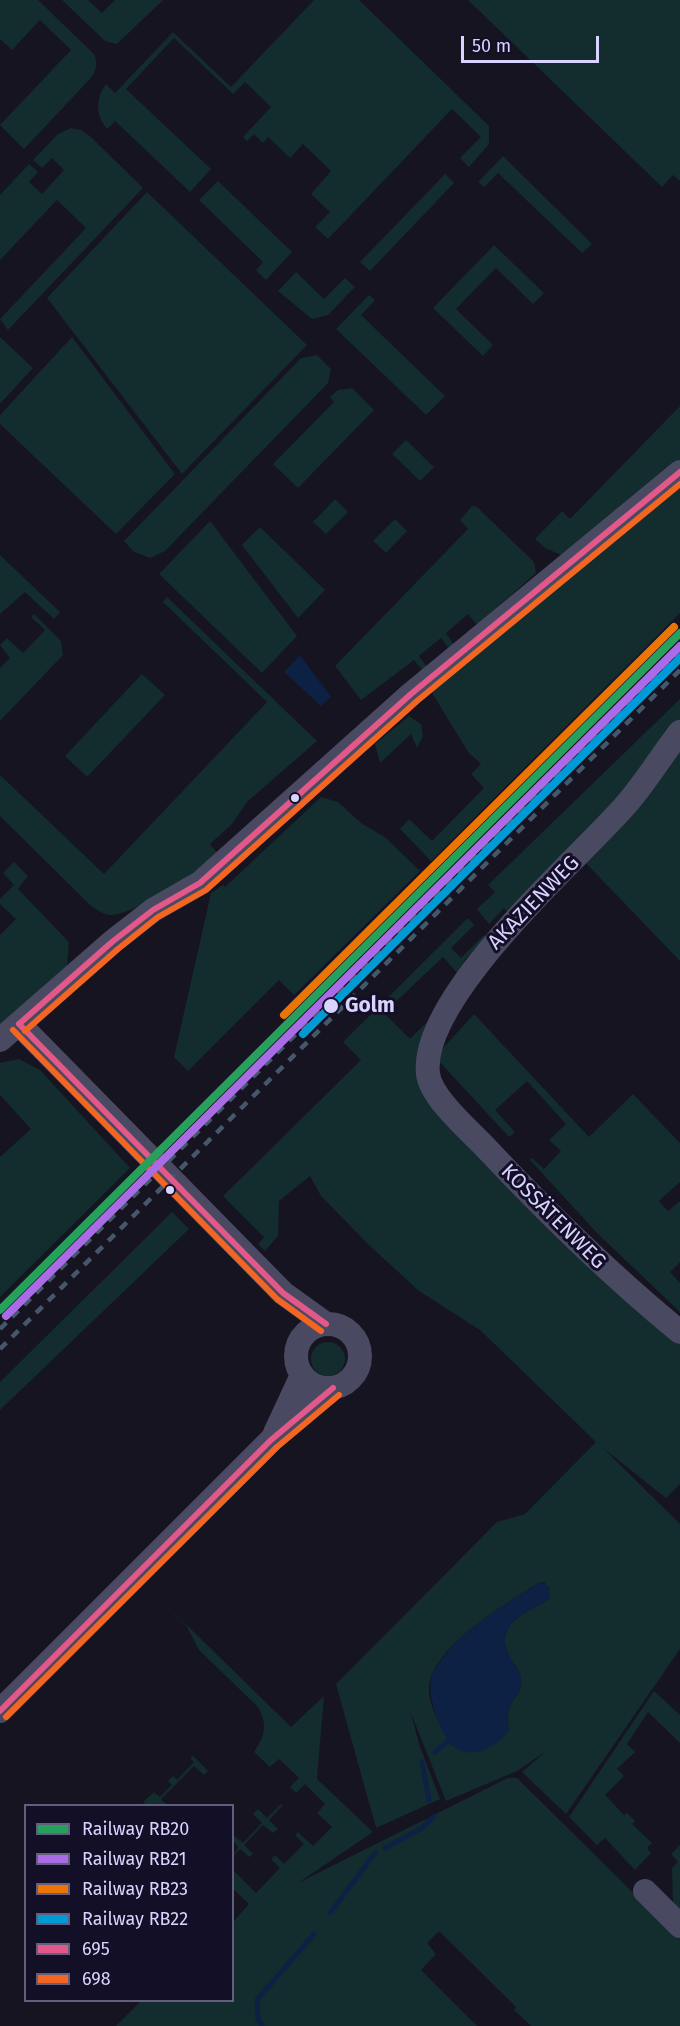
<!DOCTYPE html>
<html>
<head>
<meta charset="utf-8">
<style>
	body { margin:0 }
	#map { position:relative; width:680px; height:2026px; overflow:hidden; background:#161421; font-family:"Fira Sans",sans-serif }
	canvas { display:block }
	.legend { position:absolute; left:24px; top:1804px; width:210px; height:198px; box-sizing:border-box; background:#130f26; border:2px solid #625e7d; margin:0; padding:8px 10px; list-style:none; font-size:18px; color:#d9d4ff }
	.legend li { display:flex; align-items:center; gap:12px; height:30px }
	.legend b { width:30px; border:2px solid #625e7d }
	.scale { position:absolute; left:461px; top:36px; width:138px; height:27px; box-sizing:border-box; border:3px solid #d9d4ff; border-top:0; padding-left:8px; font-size:18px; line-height:21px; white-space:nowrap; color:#d9d4ff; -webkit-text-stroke:4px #130f26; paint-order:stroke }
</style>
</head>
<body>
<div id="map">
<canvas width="680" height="2026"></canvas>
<ul class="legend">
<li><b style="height:8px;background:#26a05b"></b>Railway RB20</li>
<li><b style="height:8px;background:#aa6be7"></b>Railway RB21</li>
<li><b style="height:8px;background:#eb7405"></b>Railway RB23</li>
<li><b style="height:8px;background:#009bd5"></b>Railway RB22</li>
<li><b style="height:8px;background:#e15889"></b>695</li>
<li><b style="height:8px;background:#f26522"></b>698</li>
</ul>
<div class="scale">50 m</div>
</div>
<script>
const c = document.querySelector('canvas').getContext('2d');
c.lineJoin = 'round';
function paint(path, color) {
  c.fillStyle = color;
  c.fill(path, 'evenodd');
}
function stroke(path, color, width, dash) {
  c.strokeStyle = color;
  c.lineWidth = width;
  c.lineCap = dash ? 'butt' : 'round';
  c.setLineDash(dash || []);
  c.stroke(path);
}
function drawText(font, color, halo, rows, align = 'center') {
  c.font = font + ' "Fira Sans",sans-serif';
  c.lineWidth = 6;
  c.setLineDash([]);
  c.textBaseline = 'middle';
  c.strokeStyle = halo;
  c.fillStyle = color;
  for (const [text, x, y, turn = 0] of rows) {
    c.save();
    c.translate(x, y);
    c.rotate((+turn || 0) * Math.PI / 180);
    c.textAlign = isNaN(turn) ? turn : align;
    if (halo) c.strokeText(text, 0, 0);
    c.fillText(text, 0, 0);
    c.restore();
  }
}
const green = new Path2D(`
	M0 0H38L94 54C98 64 97 70 90 79L24 149 0 125 71 50 40 20 12 50 0 39Z
	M62 0H88L102 13 115 0H163L117 44 105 41Z
	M314 0H359L489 126V144L469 167 460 158 481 137 452 109 328 239 315 227 330 212 311 194 331 171 303 144 290 158 268 137 263 143 254 134 247 141 243 137 271 107 245 82 233 94 174 38 126 89 211 169 190 192 115 121 107 129C95 115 96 98 106 84L115 93 173 32 231 87Z
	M468 0H680V181L673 175 662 187Z
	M71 128 81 130 90 136 143 188 8 330 0 319 86 228 57 200 0 260V195L29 164 38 172 29 182 42 194 64 170 52 158 42 168 33 160 58 134Z
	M503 156 592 244 582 253 498 173 484 187 478 182Z
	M445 174 454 183 370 271 360 262Z
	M218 181 292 252 266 280 256 270 263 262 199 200Z
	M147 192 307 345 182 474 47 298Z
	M494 245 544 293 533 304 496 268 456 309 493 345 483 356 433 308Z
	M296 272 324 299 345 278 355 287 328 315 312 319 278 291Z
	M369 295 375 300 361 315 445 396 426 415 336 329Z
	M0 337 33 368 0 404Z
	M72 337 175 474 116 534 0 424V415Z
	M317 355 331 369 328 383 165 551 150 558 134 552 124 541 301 358Z
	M352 388 374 410 298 488 273 464 334 402 330 397 338 390Z
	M680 406V461L564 556 545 548 535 539 562 511 570 519Z
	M406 440 434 467 420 481 392 454Z
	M680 488V613L431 861 400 829 409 819 432 841 484 788 471 774 481 764 468 752 431 691Z
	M335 499 348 512 326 534 313 522Z
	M472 506 477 507 534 562 536 573 477 625 468 614 446 633 454 645 449 649 441 638 419 656 428 668 423 671 414 660 361 700 335 666 468 529 460 520Z
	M395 519 407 531 386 553 373 541Z
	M210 521 297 636 262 673 159 574Z
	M260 527 325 590 298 618 242 545Z
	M0 555 60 612 54 619 25 592 0 614Z
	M167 597 317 741 247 802 232 824 210 844 218 854C198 871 135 915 111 915 104 915 96 909 90 905L0 816V775L104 874 267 702 163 602Z
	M34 614 61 641 63 655 0 721V668L10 658 0 645 7 638 23 653 45 630 31 617Z
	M142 674 165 695 87 777 65 756Z
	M680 699V721L645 768 509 913 504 908 489 924 477 909 495 892 488 885Z
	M409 716 421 724 423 736 417 748 411 734 380 763 375 744Z
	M680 732V961L579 856Z
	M321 797 338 802 361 823 386 838 420 871 294 995 279 980 188 1071 174 1057 211 893 223 885 225 887Z
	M14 862 28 876 18 889 69 942 67 966 0 1026V935L16 919 0 904V899L14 885 3 873Z
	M468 918 474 925 451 948 461 958 484 935 486 938 464 961 473 970 428 1075 680 1345V1484L666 1498 603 1448 680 1524V1649L566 1814 522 1772 546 1751 517 1771 446 1801 411 1713 419 1744 440 1799 376 1828 336 1684 497 1522 525 1514 596 1442 480 1330 419 1291 369 1245 321 1196 310 1176 279 1201 278 1236 265 1251 258 1244 264 1237 223 1196 361 1060 343 1042ZM443 957 459 975 439 1010 410 1039 384 1013ZM540 1582 545 1583 549 1599C522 1615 490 1626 513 1662 517 1668 522 1674 521 1683 518 1703 504 1699 509 1730L451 1745C443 1729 429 1708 429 1689 430 1647 508 1603 540 1582Z
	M474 1014 589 1137 633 1094 680 1143V1182L659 1201 668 1211 680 1201V1262L670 1272 680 1283V1312L598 1234 530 1160 532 1158 544 1169 561 1151 549 1140 566 1124 527 1081 495 1110 515 1132 509 1137 435 1057Z
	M19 1059 40 1070 130 1168 0 1297V1157L31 1129 0 1095V1063Z
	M172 1212 189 1229 0 1410V1382Z
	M311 1359a17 17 0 1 1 34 0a17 17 0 1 1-34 0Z
	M152 1591 291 1727 324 1696 317 1779 373 1832 298 1883 508 1778H517L680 1939V2026H531L514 2010 516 2007 439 1931 427 1943 436 1954 421 1970 477 2026H116L141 2001 232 2000 233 1922 249 1904 233 1889V1870L256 1893 280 1868 271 1859 275 1855 284 1864 304 1844 295 1835 298 1832 313 1846 332 1827 317 1813 325 1804 305 1784 296 1793 290 1787 299 1778 279 1759 270 1767 254 1752C265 1736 268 1725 258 1707L199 1650 186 1625Z
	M654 1691 680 1715V1743L648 1712 627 1744 635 1752 617 1769 624 1776 605 1795 624 1815 627 1813 635 1821 632 1824 652 1843 647 1848 651 1853 635 1870 605 1838 597 1845 569 1817Z
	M193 1756 208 1771 204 1775 194 1766 161 1799 167 1805H146L143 1802 154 1792 160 1797 172 1785 168 1781 173 1776 177 1780 194 1762 190 1758Z
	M281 1804 283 1805 269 1820 278 1829 273 1833 263 1825 244 1845 253 1854 249 1857 240 1849 233 1856 238 1847 233 1841V1835L243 1843 262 1823 253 1814 258 1809 267 1818Z
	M680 1845V1912L673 1905 672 1868 678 1862 671 1854Z`);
const water = new Path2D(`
	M300 655 331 697 321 706 284 672Z
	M540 1582 550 1587 549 1599C522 1615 490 1626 513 1662 517 1668 522 1674 521 1683 518 1703 504 1699 509 1730 499 1746 471 1761 454 1747 441 1737 425 1691 432 1675 453 1633 502 1607 540 1582Z`);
const stream = new Path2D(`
	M435 1752 449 1740
	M422 1762 429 1800
	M385 1848 422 1828 433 1817
	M330 1913 375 1853
	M262 2026 258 2019 257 2000 314 1934`);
const minor = new Path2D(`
	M680 732C661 756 644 785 623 808 574 863 419 998 428 1074 431 1098 469 1130 486 1148 549 1215 609 1274 680 1332
	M19 1024 283 1293 326 1324
	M0 1040 112 942 153 910 200 883 411 694 680 472
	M296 1356a32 32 0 1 1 64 0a32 32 0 1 1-64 0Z
	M275 1433 302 1375
	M0 1711 271 1440 333 1388
	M645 1891 680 1926`);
const rail = new Path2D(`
	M0 1329 680 651
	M0 1349 680 670`);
const bus1 = new Path2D(`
	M19 1024 112 942 153 910 200 883 411 694 680 472
	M19 1024 283 1293 326 1324
	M0 1711 271 1440 333 1388`);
const bus2 = new Path2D(`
	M13 1030 277 1299 321 1331
	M25 1031 118 949 158 917 206 890 417 701 680 484
	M6 1717 277 1447 339 1395`);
const rail1 = new Path2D(`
	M0 1310 680 633`);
const rail2 = new Path2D(`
	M6 1316 680 646`);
const rail3 = new Path2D(`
	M284 1015 674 627`);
const rail4 = new Path2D(`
	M303 1034 680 658`);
const markers = [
	[295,798,5,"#d9d4ff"],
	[331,1006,8,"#d9d4ff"],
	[170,1190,5,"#d9d4ff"]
];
const streetNames = [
	["AKAZIENWEG",534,903,-46],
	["KOSSÄTENWEG",553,1217,45]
];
const stopNames = [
	["Golm",345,1006]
];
paint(green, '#132c2d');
paint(water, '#0d2144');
stroke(stream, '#0d2144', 5);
stroke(minor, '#4a4962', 24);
stroke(rail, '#43596b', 4.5, [9, 8]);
stroke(bus1, '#e15889', 6);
stroke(bus2, '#f26522', 6);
stroke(rail1, '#26a05b', 8);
stroke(rail2, '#aa6be7', 8);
stroke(rail3, '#eb7405', 8);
stroke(rail4, '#009bd5', 8);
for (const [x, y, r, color] of markers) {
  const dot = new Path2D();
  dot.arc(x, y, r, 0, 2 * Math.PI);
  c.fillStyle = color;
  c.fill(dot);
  stroke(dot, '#130f26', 2);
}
drawText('21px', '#d9d4ff', '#130f26', streetNames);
drawText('bold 21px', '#d9d4ff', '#130f26', stopNames, 'left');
</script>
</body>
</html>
